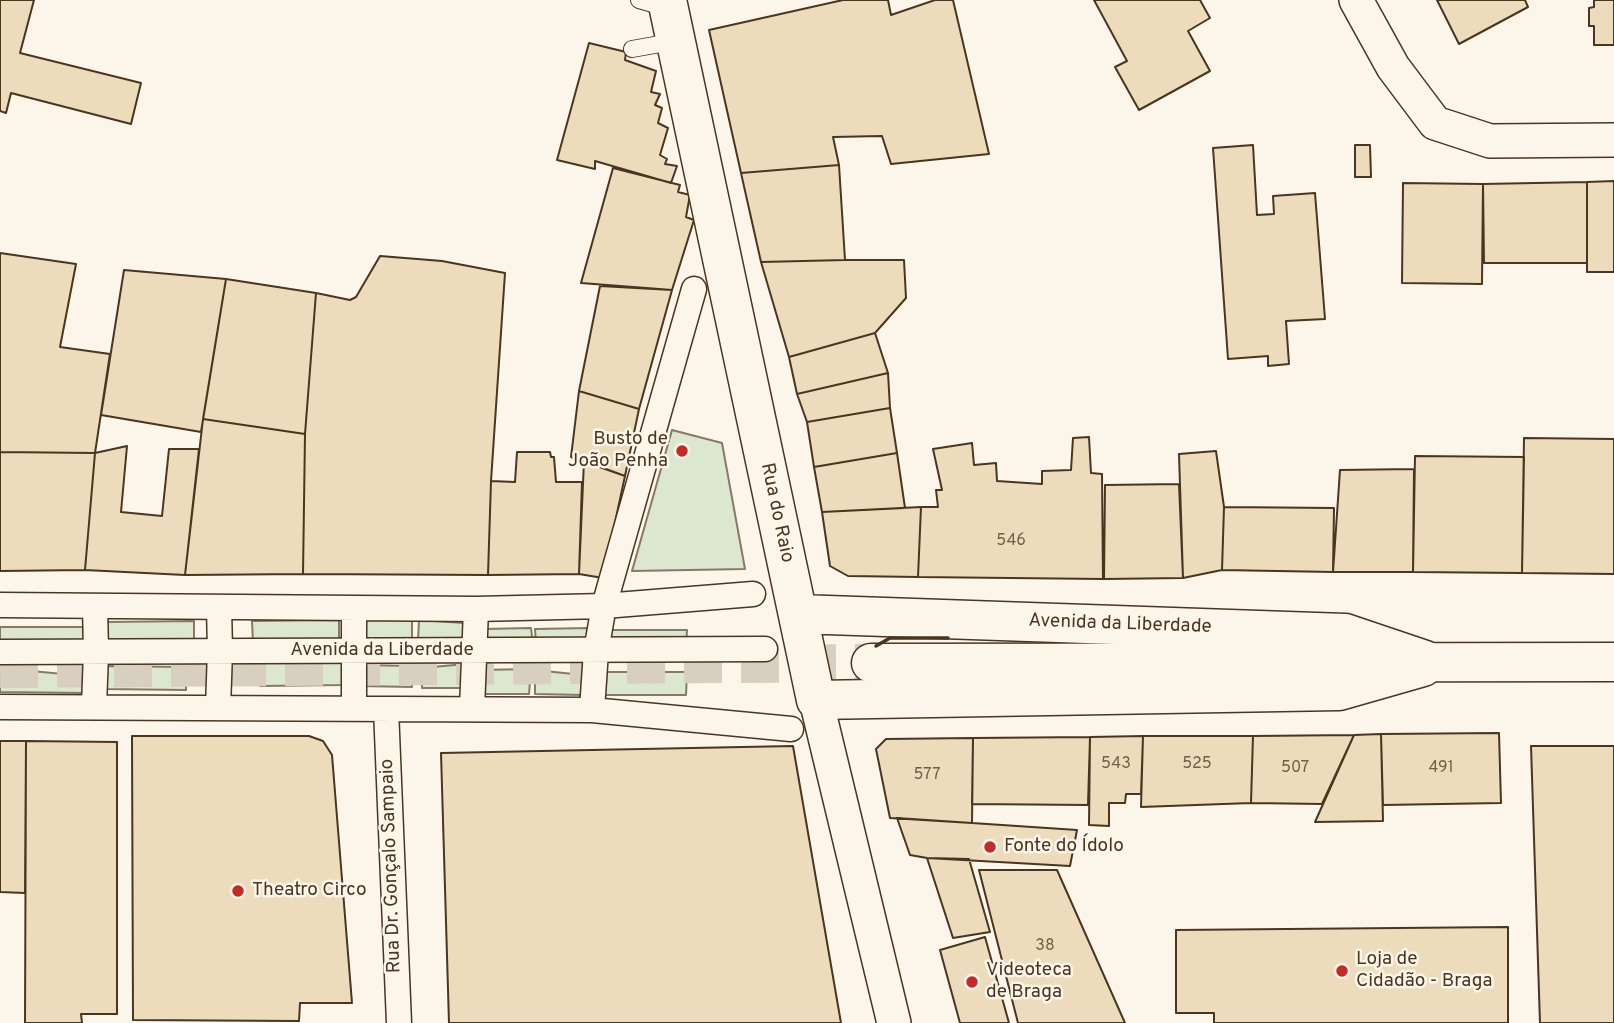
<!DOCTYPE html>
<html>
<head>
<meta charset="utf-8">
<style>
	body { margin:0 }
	canvas { display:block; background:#fbf6e9 }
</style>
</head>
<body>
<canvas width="1614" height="1023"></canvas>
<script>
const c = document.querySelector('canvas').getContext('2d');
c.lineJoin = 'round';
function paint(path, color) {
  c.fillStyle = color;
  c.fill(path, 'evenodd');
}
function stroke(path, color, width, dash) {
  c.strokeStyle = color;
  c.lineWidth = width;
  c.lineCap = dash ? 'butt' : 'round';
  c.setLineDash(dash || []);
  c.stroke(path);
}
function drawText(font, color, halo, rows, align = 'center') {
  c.font = font + ' Overpass,sans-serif';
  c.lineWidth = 5;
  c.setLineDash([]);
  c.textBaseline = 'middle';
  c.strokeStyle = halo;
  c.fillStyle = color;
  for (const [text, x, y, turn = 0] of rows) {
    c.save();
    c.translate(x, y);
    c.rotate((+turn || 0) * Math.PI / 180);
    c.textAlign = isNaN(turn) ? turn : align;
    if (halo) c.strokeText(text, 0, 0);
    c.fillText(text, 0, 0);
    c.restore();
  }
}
const green = new Path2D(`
	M672 430 722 443 745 569 632 571Z
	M339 620V642L253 643 252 621Z
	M361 620H412V639H361Z
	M419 620 464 623 465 646 418 641Z
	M194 621V640L106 641V622Z
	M0 627H83L85 647 0 645Z
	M531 628 533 645 483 651 484 629Z
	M590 628 586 649 536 645 535 629Z
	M607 630H687L686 647 604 649Z
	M342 662V685L260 686V663Z
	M466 664V688H422L421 668Z
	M360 665 413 666 412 687 360 686Z
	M102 666 186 667V690L102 689Z
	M0 668 84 676 85 693 0 692Z
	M531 669 529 694H478L480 670Z
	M535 670 583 675V695L535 694Z
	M605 672H687L686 695H604Z`);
const building = new Path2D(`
	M0 0H34L20 53 141 83 131 124 11 93 6 113 0 111Z
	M843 0H888L891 15 935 0H953L989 154 891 164 882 136 833 137 839 165 741 173 709 30Z
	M1094 0H1200L1210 18 1188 31 1210 71 1139 110 1115 67 1127 61Z
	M1437 0H1525L1528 7 1459 44Z
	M1594 0H1614V45H1594V26H1589V8L1594 7Z
	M589 43 626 52 625 60 656 71 651 92 660 94 655 105 662 108 658 123 668 128 660 155 667 159 665 164 677 166 671 183 595 161V169L557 160Z
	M1253 145 1257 215 1274 214 1273 196 1315 193 1325 319 1286 321 1289 364 1268 366V356L1228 359 1213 148Z
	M1355 145H1370L1371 177H1355Z
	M839 165 845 260 761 262 741 173Z
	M613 168 680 185 678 192 690 195 686 217 694 220 672 290 581 283Z
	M1614 181V272H1587V182Z
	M1587 182V263H1484L1483 184Z
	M1403 183 1483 184 1482 284 1402 283Z
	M0 253 76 264 60 347 110 354 95 453 0 452Z
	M380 256 442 261 505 273 491 481 488 575 303 574 305 434 316 293 350 300 356 297Z
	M845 260H904L906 298 875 333 789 357 761 262Z
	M124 270 226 279 201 432 101 415Z
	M226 279 316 293 305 434 203 419Z
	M600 286 672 290 639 409 579 391Z
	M875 333 888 373 797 394 789 357Z
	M888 373 890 408 807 422 797 394Z
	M579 391 639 409 625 476 571 457Z
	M890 408 897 453 814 467 807 422Z
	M203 419 305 434 303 574 185 575Z
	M1089 437 1091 473 1102 474 1103 579 918 577 921 507H938L936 490H942L933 449 972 443 974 465 996 463 997 481 1042 484V471L1071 470 1073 438Z
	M1524 438 1614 439V574L1522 573Z
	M127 446 121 512 162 516 169 449H199L185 575 85 570 95 453Z
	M1216 451 1224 507 1222 570 1183 578 1179 454Z
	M0 452 95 453 85 570 0 571Z
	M517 452H550L551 457H554L556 482H582L579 574 488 575 491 481 515 482Z
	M897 453 905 508 822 512 814 467Z
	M1415 456 1524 457 1522 573 1413 572Z
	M584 461 625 476 603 578 579 574Z
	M1414 469 1413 572H1333L1340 470Z
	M1179 484 1183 578 1104 579 1105 485Z
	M921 507 918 577 848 576 830 566 822 512Z
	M1224 507 1334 508 1333 572 1222 570Z
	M1499 733 1501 803 1383 805 1381 734Z
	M1381 734 1383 821 1315 822 1354 735Z
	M1354 735 1322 804 1251 803 1253 736Z
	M132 736H309L323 741 332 755 352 1003H300L299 1021 133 1020Z
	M1143 736 1141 794H1126L1125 803H1109V826L1089 825 1090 737Z
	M1143 736H1253L1251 803 1141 807Z
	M1090 737 1088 805 972 804 973 738Z
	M973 738 972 823 890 818 876 749 886 739Z
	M0 741H26L25 893 0 892Z
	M26 741 117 742V1014H81L82 1023H25Z
	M793 746 841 1023H449L441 753Z
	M1531 746H1614V1023H1540Z
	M897 818 1077 830 1070 866 927 858 910 855Z
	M927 858 969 859 990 932 953 938Z
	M979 870H1057L1125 1023H1018Z
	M1508 927V1023H1214V1013H1176V930Z
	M985 937 1009 1023H960L940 950Z`);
const secondaryTunnel = new Path2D(`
	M0 669 871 663`);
const service = new Path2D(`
	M639 0 667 8
	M632 49 677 41`);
const pedestrian = new Path2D(`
	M0 605 476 609 604 606 753 594
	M354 608V709
	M0 652 765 649
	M0 707 592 710 791 729
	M94 707 96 652 95 606
	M218 708 220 651 219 607
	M386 709 399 1023
	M472 709 476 609
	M592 710 596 651 604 606 694 289`);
const minor = new Path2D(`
	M1356 0 1393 67 1435 123 1490 141 1614 140
	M816 700 894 1023`);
const tertiary = new Path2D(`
	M667 0 816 700 1339 691 1423 667
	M799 614 1345 633 1425 660`);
const secondary = new Path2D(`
	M871 663 1614 662`);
const wall = new Path2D(`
	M876 646 890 638H948`);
const markers = [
	[682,451,7,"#c62828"],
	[990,847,7,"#c62828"],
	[238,891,7,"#c62828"],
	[1342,971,7,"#c62828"],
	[972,982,7,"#c62828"]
];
const numberNames = [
	["546",1011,542],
	["543",1116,765],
	["525",1197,765],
	["507",1295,769],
	["491",1441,769],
	["577",927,776],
	["38",1045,947]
];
const poiNames = [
	["Busto de",668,440,"right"],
	["João Penha",668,462,"right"],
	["Fonte do Ídolo",1004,847],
	["Theatro Circo",252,891],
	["Loja de",1356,960],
	["Cidadão - Braga",1356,982],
	["Videoteca",986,971],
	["de Braga",986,993]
];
const streetNames = [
	["Rua do Raio",776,513,78],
	["Avenida da Liberdade",1120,625,2],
	["Avenida da Liberdade",382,651],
	["Rua Dr. Gonçalo Sampaio",392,866,-92]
];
paint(green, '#dce7d0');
stroke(green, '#887966', 2);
paint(building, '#ecdcbc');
stroke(building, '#4a3520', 2);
stroke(secondaryTunnel, '#d8cfc1', 38, [38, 19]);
stroke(service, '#4a3520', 18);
stroke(pedestrian, '#4a3520', 27);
stroke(minor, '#4a3520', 36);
stroke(tertiary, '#4a3520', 41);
stroke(secondary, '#4a3520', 41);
stroke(service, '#fbf6e9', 16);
stroke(pedestrian, '#fbf6e9', 24);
stroke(minor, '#fbf6e9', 33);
stroke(tertiary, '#fbf6e9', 38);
stroke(secondary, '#fbf6e9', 38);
stroke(wall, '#4a3520', 3.5);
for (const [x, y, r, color] of markers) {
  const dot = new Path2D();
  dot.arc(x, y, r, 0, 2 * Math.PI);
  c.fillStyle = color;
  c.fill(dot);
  stroke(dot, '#fbf6e9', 2.5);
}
drawText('16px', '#725f47', null, numberNames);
drawText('19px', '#4a3520', '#fbf6e9', poiNames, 'left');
drawText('19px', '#4a3520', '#fbf6e9', streetNames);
</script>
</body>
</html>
